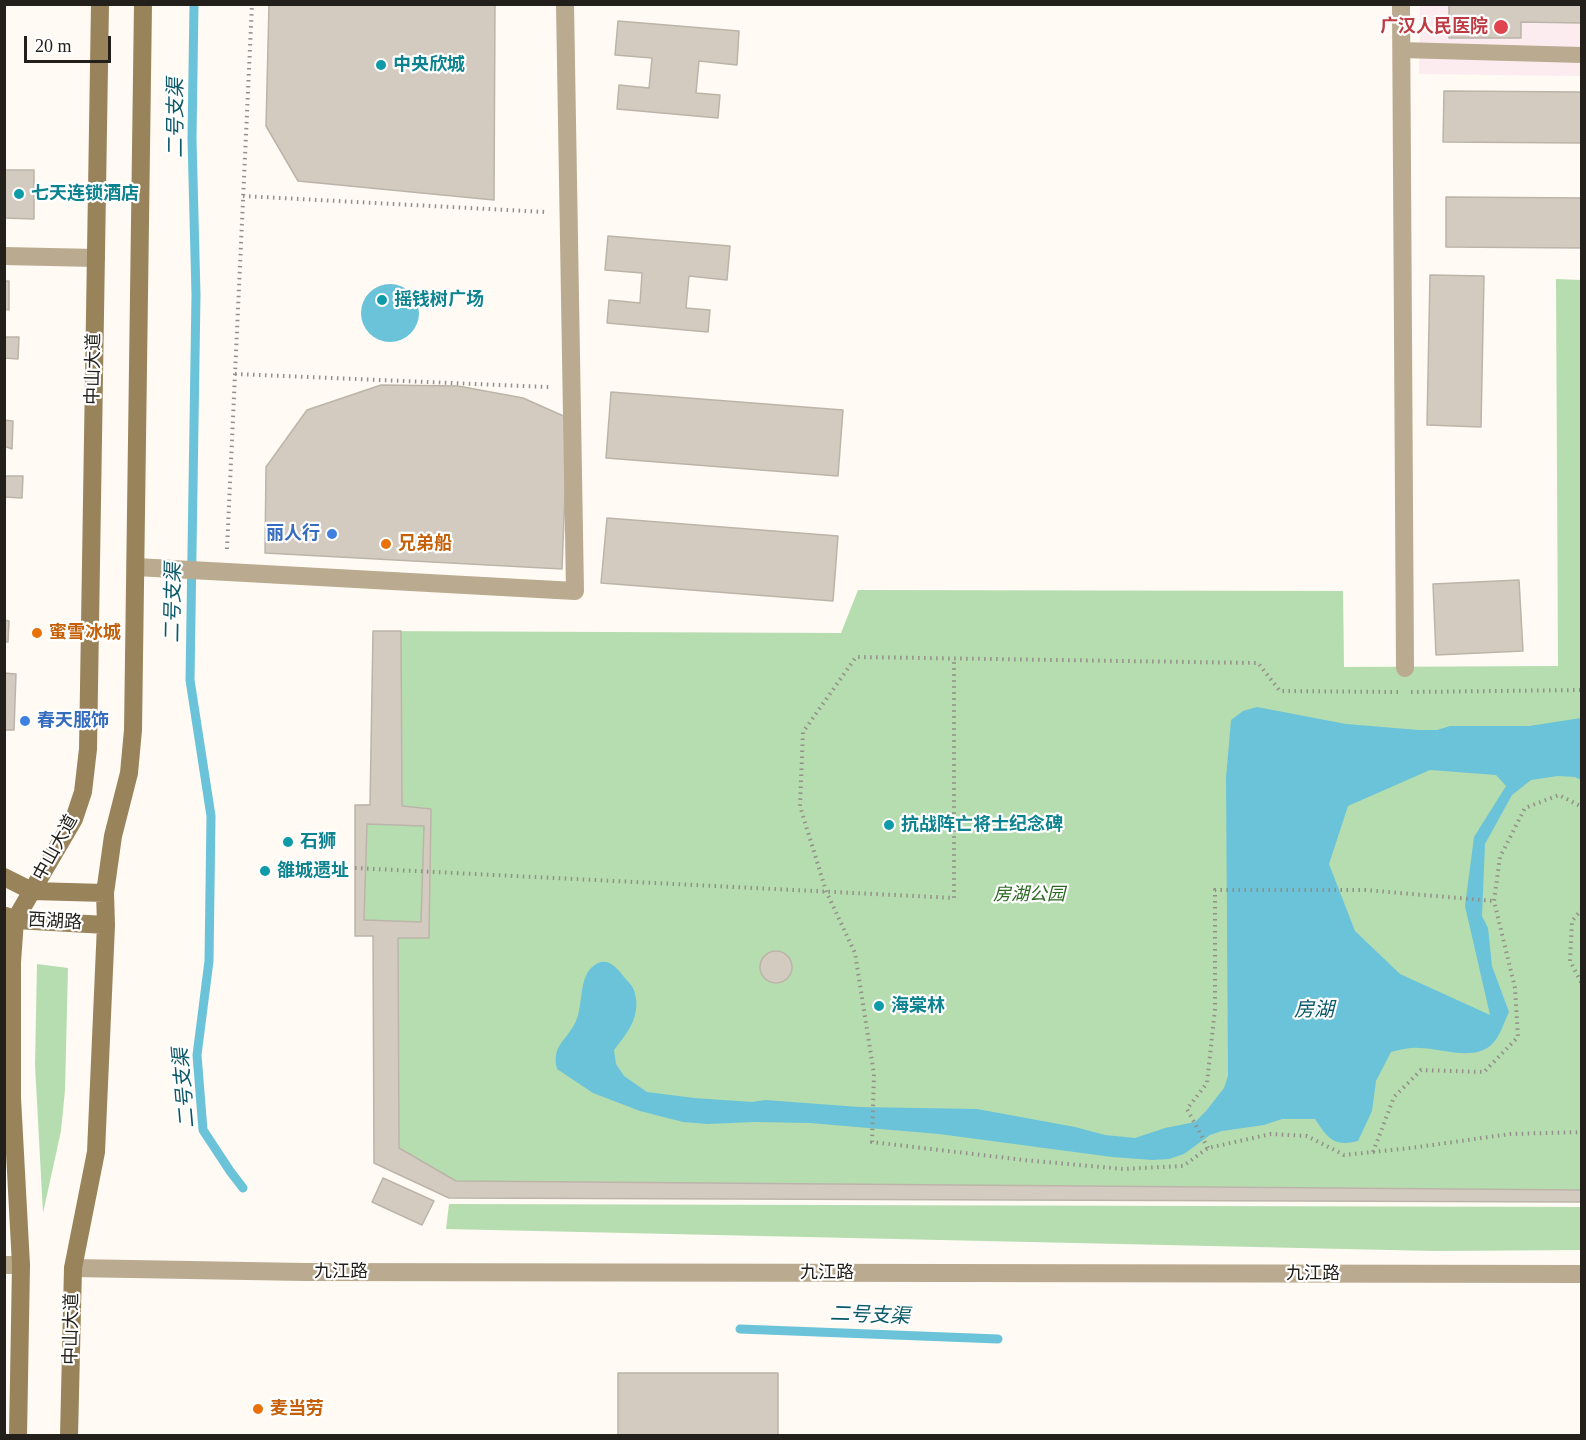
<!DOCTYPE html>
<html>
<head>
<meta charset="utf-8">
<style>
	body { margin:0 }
	#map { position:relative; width:1586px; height:1440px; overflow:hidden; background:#fffaf3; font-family:"Times New Roman",serif }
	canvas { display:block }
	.frame { position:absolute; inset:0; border:6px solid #23201b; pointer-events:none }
	.scale { position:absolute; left:24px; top:36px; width:87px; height:27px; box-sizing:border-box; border:3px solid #23201b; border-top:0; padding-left:8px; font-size:18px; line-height:21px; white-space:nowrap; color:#23201b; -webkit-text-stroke:4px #fff; paint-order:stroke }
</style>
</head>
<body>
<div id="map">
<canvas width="1586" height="1440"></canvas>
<div class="frame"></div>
<div class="scale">20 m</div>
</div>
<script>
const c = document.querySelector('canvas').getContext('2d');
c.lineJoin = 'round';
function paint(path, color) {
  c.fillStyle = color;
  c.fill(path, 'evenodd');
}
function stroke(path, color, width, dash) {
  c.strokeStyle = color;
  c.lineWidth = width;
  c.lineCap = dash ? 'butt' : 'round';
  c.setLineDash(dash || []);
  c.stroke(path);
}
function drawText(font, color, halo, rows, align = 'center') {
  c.font = font + ' "Times New Roman","Noto Sans SC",serif';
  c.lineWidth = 4.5;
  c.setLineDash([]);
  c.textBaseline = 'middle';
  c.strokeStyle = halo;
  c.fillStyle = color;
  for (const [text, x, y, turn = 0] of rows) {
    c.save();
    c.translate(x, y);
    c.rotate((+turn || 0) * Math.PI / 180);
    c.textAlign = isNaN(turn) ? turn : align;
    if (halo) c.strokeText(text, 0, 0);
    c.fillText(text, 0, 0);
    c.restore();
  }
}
const medical = new Path2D(`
	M1420 5H1581V76L1419 74Z`);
const green = new Path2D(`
	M1556 279 1581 280V1202L449 1198 374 1163 373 936H355V805L370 804 373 631 841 633 858 590 1343 591 1344 667 1558 666Z
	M37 964 68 968 65 1090 61 1131 43 1213 35 1065Z
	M449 1204 1581 1207 1582 1250 1435 1251 446 1229Z`);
const water = new Path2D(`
	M361 313a29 29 0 1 1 58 0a29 29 0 1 1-58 0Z
	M1257 707 1346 724 1419 730H1437L1450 726H1529L1581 718V780L1575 777 1558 776 1531 780 1512 795 1485 844 1482 916 1488 928 1492 966 1509 1012C1505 1020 1502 1030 1497 1038 1480 1065 1444 1048 1419 1048 1409 1047 1400 1050 1391 1052L1376 1081 1372 1111 1358 1141C1334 1147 1328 1139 1315 1119H1282L1264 1125 1222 1131 1210 1135 1184 1154 1169 1159 1152 1160 1112 1157 939 1134 810 1123 754 1122 708 1124 683 1122 640 1111 593 1093 557 1069C551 1045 567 1041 576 1021 583 1005 579 981 591 968 605 954 616 966 624 977 627 981 631 984 633 988 636 994 637 1004 636 1010 634 1026 623 1038 614 1050L616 1064 624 1076 647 1092 694 1098 752 1102 765 1100 859 1107 977 1109 1075 1127 1105 1135 1135 1138 1165 1128 1195 1122 1206 1111 1224 1088 1228 1076 1226 778 1231 720 1243 711ZM1430 770 1496 775 1506 786 1474 837 1465 906 1490 1015 1400 974 1355 931 1329 864 1348 806Z`);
const stream = new Path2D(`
	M194 4 192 139 196 295 190 680 211 816 209 961 197 1055 203 1130 230 1171 243 1188
	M740 1329 998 1339`);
const building = new Path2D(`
	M269 4H495L494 200 298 181 266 126Z
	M1449 4H1582V23L1521 22V38H1449Z
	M618 21 739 31 737 65 699 61 696 93 720 95 718 118 617 109 619 85 649 88 652 58 615 55Z
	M1444 91 1582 92V143L1443 142Z
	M4 170H34V219L4 218Z
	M1446 197 1582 198V248L1446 247Z
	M608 236 730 246 727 280 689 276 686 308 710 310 708 332 607 323 609 300 640 303 642 273 605 270Z
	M1430 275 1484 276 1481 427 1427 425Z
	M4 281H9V310L4 309Z
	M4 337H19L18 359 4 358Z
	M381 385 458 386 523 398 568 418 562 569 265 553 266 467 307 410Z
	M611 392 843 410 838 476 606 458Z
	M4 420 13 421 12 449 4 446Z
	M4 476H23L22 498 4 497Z
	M607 518 838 536 833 601 601 583Z
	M1519 580 1523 651 1436 655 1433 584Z
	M4 620 9 621 8 642H4Z
	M373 631H401L402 806 431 809 429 938H398L399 1148 456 1181 1582 1190V1202L449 1198 374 1163 373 936H355V805H370Z
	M4 673 16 674 14 730H4Z
	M367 824 424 826 421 922 364 920Z
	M760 967a16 16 0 1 1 32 0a16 16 0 1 1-32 0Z
	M383 1178 434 1201 422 1225 372 1202Z
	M618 1373H778V1436H618Z`);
const path = new Path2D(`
	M243 196 545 212
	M235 374 549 387
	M227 549 252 4
	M1398 692 1280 691 1258 663 856 657 803 732 800 806 826 891 855 953 874 1074 872 1142 1024 1160 1123 1169 1183 1166 1208 1148 1271 1134 1307 1136 1344 1155 1411 1148 1510 1134 1582 1132
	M1411 692 1582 690
	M355 868 954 898V658
	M1582 909 1572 921 1570 961 1582 984
	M1208 1148 1187 1109 1207 1083 1215 1009V890H1365L1494 901
	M1373 1152 1394 1097 1421 1070 1484 1072 1518 1037 1515 988 1494 901 1500 857 1525 808 1559 795 1582 807`);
const service = new Path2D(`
	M1401 50 1582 55`);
const minor = new Path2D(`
	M1401 4 1405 668
	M4 256 96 258
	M136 567 575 591 565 4
	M4 1265H21`);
const tertiary = new Path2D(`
	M73 1268 305 1272 1582 1274`);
const secondary = new Path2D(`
	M4 877 32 891 105 893
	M6 916 15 920 106 925
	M18 1436 21 1265 12 1098V962L15 920 74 819 83 792 88 749 100 4
	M69 1436 73 1268 96 1152 106 925 105 893 113 836 129 773 133 730 143 4`);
const markers = [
	[1501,27,8,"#e0444e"],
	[381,65,6,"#0f9aa8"],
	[19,194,6,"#0f9aa8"],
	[382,300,6,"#0f9aa8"],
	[332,534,6,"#3f7fe0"],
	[386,544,6,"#e8710a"],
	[37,633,6,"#e8710a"],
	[25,721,6,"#3f7fe0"],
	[889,825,6,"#0f9aa8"],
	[288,842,6,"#0f9aa8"],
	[265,871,6,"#0f9aa8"],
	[879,1006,6,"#0f9aa8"],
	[258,1409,6,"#e8710a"]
];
const healthNames = [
	["广汉人民医院",1488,27]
];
const cultureNames = [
	["中央欣城",393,65],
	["七天连锁酒店",31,194],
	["摇钱树广场",394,300],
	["抗战阵亡将士纪念碑",901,825],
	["石狮",300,842],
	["雒城遗址",277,871],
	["海棠林",891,1006]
];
const streetNames = [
	["中山大道",94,369,-89],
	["中山大道",56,848,-61],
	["西湖路",55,922,3],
	["九江路",341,1272],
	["九江路",827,1273],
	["九江路",1313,1274],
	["中山大道",72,1329,-89]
];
const shopNames = [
	["丽人行",320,534],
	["春天服饰",37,721,"left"]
];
const foodNames = [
	["兄弟船",398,544],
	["蜜雪冰城",49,633],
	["麦当劳",270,1409]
];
const parkNames = [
	["房湖公园",1029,895]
];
const waterNames = [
	["二号支渠",177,118,-90],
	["二号支渠",174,603,-89],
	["房湖",1314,1011],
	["二号支渠",185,1088,-95],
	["二号支渠",870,1316,2]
];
paint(medical, '#fcecf0');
paint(green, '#b6ddaf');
paint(water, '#6ac3d9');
stroke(stream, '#6ac3d9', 9);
paint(building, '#d3cbc0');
stroke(building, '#bcb4a9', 1.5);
stroke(path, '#938f89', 4, [1.5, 4.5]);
stroke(service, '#baaa8f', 16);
stroke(minor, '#baaa8f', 18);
stroke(tertiary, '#baaa8f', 18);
stroke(secondary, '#99835b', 18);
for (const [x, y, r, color] of markers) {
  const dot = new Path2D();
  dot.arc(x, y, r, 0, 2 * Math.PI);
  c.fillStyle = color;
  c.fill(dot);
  stroke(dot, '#fff', 2);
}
drawText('bold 18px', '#be3a42', '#fff', healthNames, 'right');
drawText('bold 18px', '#0d838f', '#fff', cultureNames, 'left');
drawText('18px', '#23201b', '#fff', streetNames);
drawText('bold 18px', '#366cbe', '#fff', shopNames, 'right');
drawText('bold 18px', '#c56008', '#fff', foodNames, 'left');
drawText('italic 18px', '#2b6721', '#fff', parkNames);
drawText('italic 20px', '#0a5868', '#fff', waterNames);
</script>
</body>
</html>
